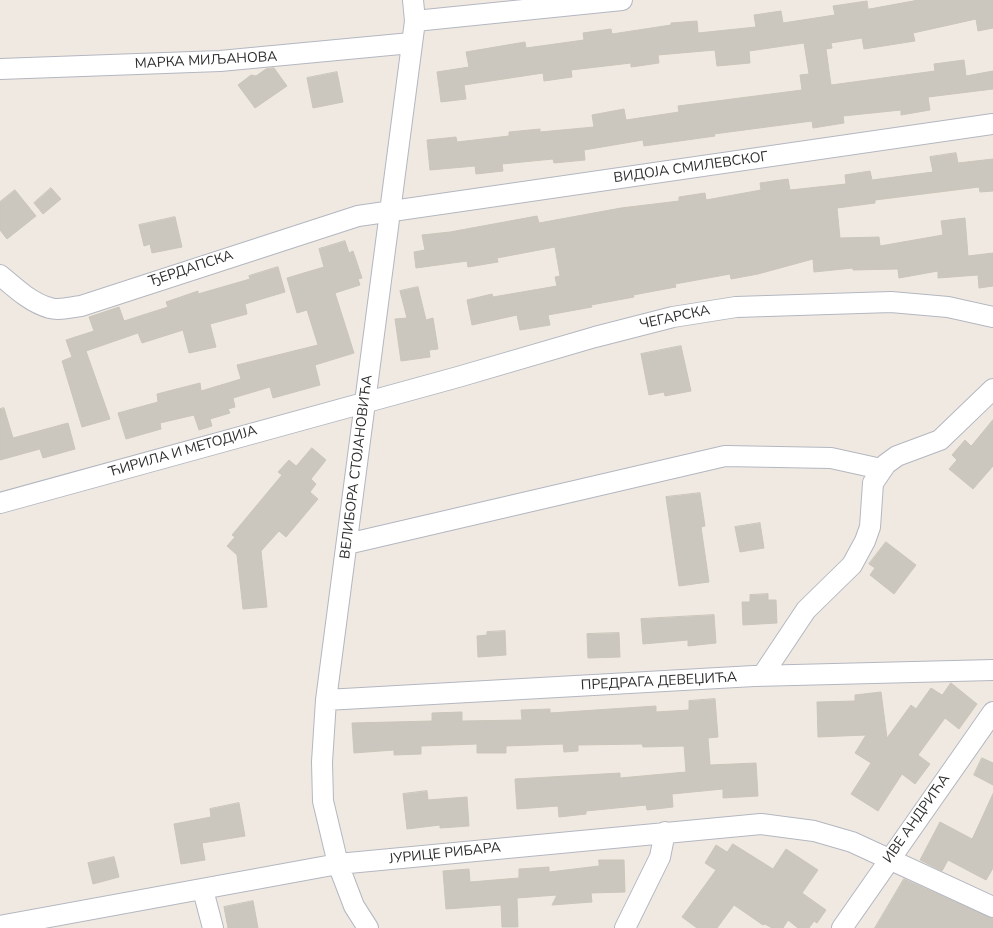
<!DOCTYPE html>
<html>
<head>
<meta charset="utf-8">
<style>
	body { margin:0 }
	canvas { display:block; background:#efe9e1 }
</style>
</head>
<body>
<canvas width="993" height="928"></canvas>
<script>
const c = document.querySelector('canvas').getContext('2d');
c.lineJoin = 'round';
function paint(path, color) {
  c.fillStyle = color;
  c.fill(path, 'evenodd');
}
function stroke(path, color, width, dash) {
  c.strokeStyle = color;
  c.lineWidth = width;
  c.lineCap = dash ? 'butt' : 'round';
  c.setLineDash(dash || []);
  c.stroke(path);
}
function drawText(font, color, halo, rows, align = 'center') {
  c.font = font + ' "Nunito Sans",sans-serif';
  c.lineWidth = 4;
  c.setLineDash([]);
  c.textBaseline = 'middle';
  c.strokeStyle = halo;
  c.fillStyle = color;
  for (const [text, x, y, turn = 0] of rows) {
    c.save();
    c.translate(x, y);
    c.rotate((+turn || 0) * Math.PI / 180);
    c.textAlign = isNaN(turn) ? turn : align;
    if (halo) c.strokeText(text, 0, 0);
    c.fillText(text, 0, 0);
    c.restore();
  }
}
const building = new Path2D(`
	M919 0H993V28L978 31 976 19 913 33 915 41 864 49 862 38 831 43 832 48 826 49 831 85 935 71 934 64 964 60 966 76 993 71V89L928 97 930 110 901 115V110L843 116 844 123 813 128 812 121 714 134 715 136 644 146 643 140 584 150 585 160 554 163 553 159 502 164 503 171 476 174 475 166 430 170 427 140 456 137 457 142 509 136V132L540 129V132L594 127 592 115 624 109 626 120 679 112 678 106 802 90 800 75 809 74 804 43 749 51 750 63 717 66 715 50 658 55 659 63 631 67V63L571 70 572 77 544 81 543 73 464 85 466 99 441 102 437 72 469 67 466 52 525 42 526 48 584 40 583 33 611 29 612 34 671 25V23L697 21 698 33 756 27 754 15 781 11 783 23 835 15 833 6 867 1 868 9Z
	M274 68 287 86 255 108 238 85 251 75 256 76 266 69Z
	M337 72 343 102 313 108 307 78Z
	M956 153 958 163 993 159V191L980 192 979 187 875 200V203L837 208 840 238 879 237 880 246 943 235 941 221 965 218 968 256 993 253V286L979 288 978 275 938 278V271L899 278 898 269 853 270V268L814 272 813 259 758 274 731 279 730 274 675 284 676 287 633 295 634 297 591 305 592 307 548 315 550 325 520 330 517 315 472 325 467 300 492 294 493 297 557 286 555 277 560 276 555 247 497 258 498 262 468 267 467 261 416 268 414 252 425 250 422 235 450 232 537 216 539 223 621 208 679 201V197L705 193 706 200 761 190 760 183 788 179 790 190 846 184 845 175 870 171 872 180 933 172 930 157Z
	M51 188 61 199 43 214 34 203Z
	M15 190 36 216 7 239 0 230V202Z
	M175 217 182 247 152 253 150 244 144 246 139 225Z
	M345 241 349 253 353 251 362 278 358 279 360 285 335 293 354 353 315 365 320 385 273 398 270 387 233 398 235 407 228 409 230 413 210 419 212 426 199 430 194 415 160 423 161 429 126 439 118 413 158 402 157 394 200 383 201 391 241 379 237 365 318 345 307 310 297 313 287 278 324 267 319 249Z
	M278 267 285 292 245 304 247 314 210 324 216 347 189 353 183 330 142 343 138 333 86 351 110 419 82 427 62 361 72 357 66 340 94 331 89 317 119 307 124 321 168 307 166 302 198 291V294L250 279 249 276Z
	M418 287 426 320 433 318 438 349 429 350 430 357 401 361 395 319 407 318 400 291Z
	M681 346 691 391 665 396 664 392 649 395 641 354Z
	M4 408 13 438 68 423 75 449 43 458 40 449 0 460V409Z
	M993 420V466L973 489 949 469 957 460 952 455 965 440 971 446Z
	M312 448 326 460 311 479 316 484 310 492 318 499 286 537 279 531 261 551 267 607 243 609 237 555 227 546 235 537 232 535 282 475 278 472 289 460 296 466Z
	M700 493 705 526 701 527 709 582 679 586 666 497Z
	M760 523 764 548 740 552 735 527Z
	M886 542 916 565 894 594 870 575 875 568 869 564Z
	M768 594V600H776L777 623 743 625 742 602H750V595Z
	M714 615 716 643 688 646V640L643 644 641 619Z
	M505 631 506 655 478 657 477 636 487 635V632Z
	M619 633 620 657 588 658 587 634Z
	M951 683 977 704 959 729 945 718 918 755 930 764 915 784 902 774 878 811 851 794 871 763 855 753 866 735 818 737 817 702 855 701V695L881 692 887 738 911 705 916 709 931 688 942 695Z
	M715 699 718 737 708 738 710 765 756 763 758 796 723 798V789L672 794 673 807 647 810 646 805 586 811V814L559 817 558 806 517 809 515 779 620 773V778L686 772 684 746 643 747 642 744 578 745V751L564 752 563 744 506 746V753H477V744L421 746V754L394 755V750L354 753 352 723 432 721V713L462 712V721L522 720 521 710 550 709V713L656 706V712L689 710V701Z
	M982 758 993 763V785L974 775Z
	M427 791 428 800 467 797 469 826 440 828V825L407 829 403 794Z
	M993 794V868L986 880 948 860 942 871 920 860 940 822 972 839Z
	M239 803 245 836 202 843 205 860 181 864 174 824 211 817 210 809Z
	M733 844 773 869 786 849 818 870 802 893 826 910 817 923 814 921 809 928H798L788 920 783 928H772L765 924 763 925 734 905 717 928H697L682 917 716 870 705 863 716 845 727 852Z
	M114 857 119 877 93 884 88 863Z
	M599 860H624L625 892 591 893 592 902 552 905 557 895 517 898 518 927H502L501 905 446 909 443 871 469 869 470 882 519 878V869L549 867V872L599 866Z
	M904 879 993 919V928H875Z
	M253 901 258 928H228L224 907Z`);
const minor = new Path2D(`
	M415 21 622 0
	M0 69 220 61 411 43
	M0 275C14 287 31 303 50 308 60 311 71 307 81 306L358 216 993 124
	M0 503 458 377 595 337 673 317 736 307 891 302 948 307 993 317
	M347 544 725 456 831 458 881 469
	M762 676 806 610 852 565 865 541 870 527 873 483 886 464 897 456 940 440 993 389
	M326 700 754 676 993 670
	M203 890 213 928
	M0 926 338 864 761 824 814 831 852 842 993 907
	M368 928 354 906 338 864 323 801 322 762 326 700 415 21 413 0
	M625 928 660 857 665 832
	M842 928 993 712`);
const streetNames = [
	["МАРКА МИЉАНОВА",206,61,-3],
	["ВИДОЈА СМИЛЕВСКОГ",691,168,-8],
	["ЂЕРДАПСКА",191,269,-18],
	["ЧЕГАРСКА",675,318,-12],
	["ЋИРИЛА И МЕТОДИЈА",183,452,-16],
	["ВЕЛИБОРА СТОЈАНОВИЋА",357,467,-83],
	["ПРЕДРАГА ДЕВЕЏИЋА",659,682,-3],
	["ИВЕ АНДРИЋА",917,819,-55],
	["ЈУРИЦЕ РИБАРА",445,854,-6]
];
paint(building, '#cbc7bf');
stroke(building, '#cbc5ba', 1);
stroke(minor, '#b4b7c1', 22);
stroke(minor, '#fff', 20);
drawText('14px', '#2e2e2e', '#fff', streetNames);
</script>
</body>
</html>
